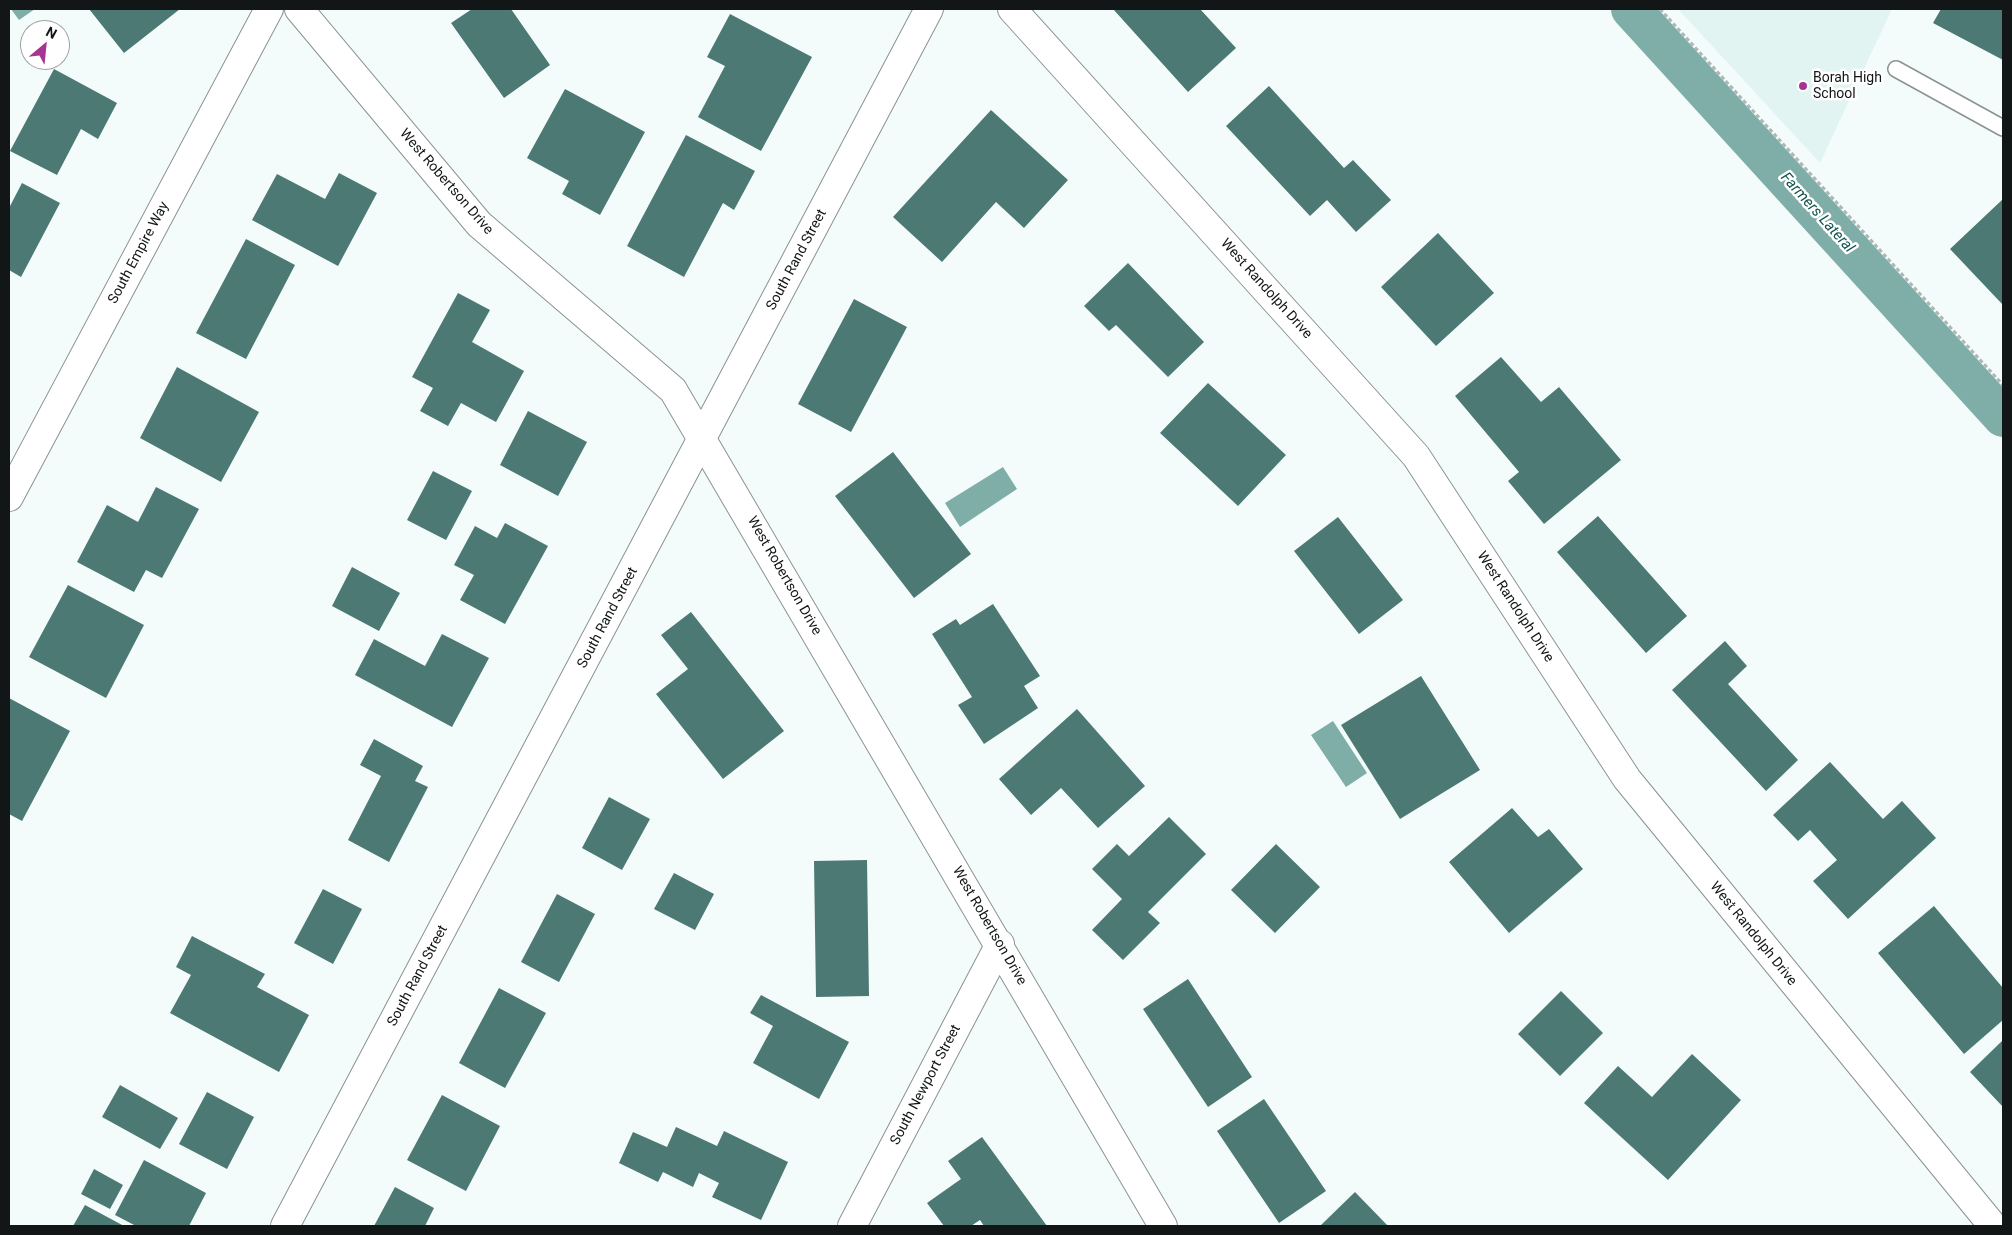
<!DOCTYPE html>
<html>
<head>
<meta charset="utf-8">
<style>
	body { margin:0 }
	#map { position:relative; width:2012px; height:1235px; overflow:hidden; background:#f3fcfb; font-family:Roboto,sans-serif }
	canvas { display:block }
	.frame { position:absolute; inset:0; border:10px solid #131616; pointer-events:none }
	.north { position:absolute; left:20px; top:20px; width:50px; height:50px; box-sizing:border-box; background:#fff; border:1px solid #a1a2a2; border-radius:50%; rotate:28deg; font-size:14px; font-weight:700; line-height:20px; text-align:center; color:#131616 }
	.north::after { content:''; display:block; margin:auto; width:18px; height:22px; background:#a63591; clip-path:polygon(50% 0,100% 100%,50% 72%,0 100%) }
</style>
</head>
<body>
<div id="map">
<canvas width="2012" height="1235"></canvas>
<div class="frame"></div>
<div class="north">N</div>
</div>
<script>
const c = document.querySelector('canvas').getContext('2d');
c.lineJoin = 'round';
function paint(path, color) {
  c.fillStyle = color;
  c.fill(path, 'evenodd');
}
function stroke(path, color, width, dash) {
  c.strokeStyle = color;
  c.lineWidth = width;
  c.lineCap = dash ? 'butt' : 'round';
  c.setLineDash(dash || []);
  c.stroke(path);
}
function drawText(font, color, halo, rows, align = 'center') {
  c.font = font + ' Roboto,sans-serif';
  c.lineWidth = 5;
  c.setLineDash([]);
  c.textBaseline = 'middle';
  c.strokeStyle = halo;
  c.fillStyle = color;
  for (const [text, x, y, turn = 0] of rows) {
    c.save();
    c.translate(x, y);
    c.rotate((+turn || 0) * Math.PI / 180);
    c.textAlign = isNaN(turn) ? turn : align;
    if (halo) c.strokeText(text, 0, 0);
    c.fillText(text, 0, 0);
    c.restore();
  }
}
const built = new Path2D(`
	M1678 9H1892L1820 163Z`);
const water = new Path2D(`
	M11 9H35L19 20Z
	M1003 467 1017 489 960 527 945 503Z
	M1333 721 1367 773 1346 787 1311 735Z`);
const canal = new Path2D(`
	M1631 9 2003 417`);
const building = new Path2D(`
	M89 9H180L124 53Z
	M472 9H511L550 65 504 98 451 23Z
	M1113 9H1200L1236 48 1188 92Z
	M1941 9H2003V60L1933 23Z
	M730 14 812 57 761 151 698 117 725 66 707 57Z
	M54 69 117 103 98 139 81 129 57 175 10 151Z
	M1269 86 1344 168 1353 160 1391 200 1356 232 1327 200 1310 216 1226 126Z
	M565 89 645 132 600 215 562 194 569 181 527 158Z
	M991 110 1068 180 1024 228 996 202 942 262 893 217Z
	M686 135 755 171 734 210 723 203 684 277 627 246Z
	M339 173 377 193 338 266 252 220 277 174 325 199Z
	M22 183 60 203 21 277 9 270V208Z
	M2003 199V305L1950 249Z
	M1438 233 1494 293 1436 346 1381 287Z
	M246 239 295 265 246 359 196 333Z
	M1128 263 1204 342 1168 377 1116 325 1109 331 1084 306Z
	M458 293 490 310 472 342 524 371 496 422 461 403 448 426 420 411 433 388 412 377Z
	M854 299 907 327 851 432 798 404Z
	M1501 357 1541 402 1559 387 1621 460 1544 524 1508 481 1519 472 1455 396Z
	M177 367 259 412 221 482 140 438Z
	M1208 383 1286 455 1238 506 1160 433Z
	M528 411 587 442 558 496 500 465Z
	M893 452 971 554 914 598 835 496Z
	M433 471 472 491 446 540 407 520Z
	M156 487 199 509 162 578 146 570 134 592 77 562 107 505 138 522Z
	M1598 516 1687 616 1646 653 1557 552Z
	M1338 517 1403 600 1359 634 1294 551Z
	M505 523 548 546 505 624 460 600 474 575 454 565 475 526 497 538Z
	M352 567 400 593 379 631 332 606Z
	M68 585 144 625 106 698 29 657Z
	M993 604 1040 676 1024 686 1038 708 984 744 958 705 972 697 932 634 956 619 960 625Z
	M691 612 784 731 723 779 656 694 688 669 661 635Z
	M442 634 489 658 452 727 355 675 374 639 425 666Z
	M1725 641 1747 666 1728 684 1798 760 1766 791 1672 690Z
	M1421 676 1480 770 1400 819 1341 725Z
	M9 698 70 731 22 821 9 814Z
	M1077 709 1145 786 1098 828 1061 788 1031 815 999 779Z
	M374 739 423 766 415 781 428 787 389 862 348 840 381 776 360 765Z
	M1830 762 1883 819 1902 801 1936 838 1848 919 1813 881 1837 860 1810 830 1798 841 1773 815Z
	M609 797 650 819 622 870 582 848Z
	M1512 808 1538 837 1549 829 1583 869 1509 933 1449 862Z
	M1169 817 1206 854 1148 912 1160 923 1123 960 1092 930 1122 899 1092 869 1117 844 1129 856Z
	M1276 844 1320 887 1275 933 1231 890Z
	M867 860 869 996 816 997 814 861Z
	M674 873 714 894 695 930 654 909Z
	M323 889 362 909 333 964 294 943Z
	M557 894 595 914 559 982 521 962Z
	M1934 906 2003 988V1020L1964 1054 1878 953Z
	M192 936 265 974 257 987 309 1015 279 1072 170 1013 191 975 176 967Z
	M1188 979 1252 1077 1208 1107 1143 1009Z
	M499 988 546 1013 505 1088 459 1063Z
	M1561 991 1603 1033 1560 1076 1518 1034Z
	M761 995 849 1042 819 1099 753 1063 773 1026 750 1013Z
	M2003 1040V1107L1970 1072Z
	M1692 1054 1741 1100 1668 1180 1584 1103 1618 1066 1652 1097Z
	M120 1085 178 1118 160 1149 102 1117Z
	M207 1092 254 1117 227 1169 179 1144Z
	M442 1095 500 1126 466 1191 407 1160Z
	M1264 1099 1326 1191 1279 1223 1217 1131Z
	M676 1127 717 1146 724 1131 788 1162 761 1220 712 1197 719 1183 699 1173 693 1187 663 1172 658 1182 619 1163 633 1132 667 1147Z
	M982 1137 1047 1226H984L980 1220 971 1226H944L927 1203 961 1179 948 1161Z
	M144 1160 206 1193 189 1226H136L115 1215Z
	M94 1169 123 1185 110 1209 81 1194Z
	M395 1187 434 1208 425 1226H374Z
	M1355 1192 1388 1226H1320Z
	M85 1205 124 1226H73Z`);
const path = new Path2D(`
	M1660 9 2003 385`);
const lane = new Path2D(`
	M1896 69 2003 128`);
const street = new Path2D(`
	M299 9 479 224 673 390 1163 1226
	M1012 9 1416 456 1627 779 1993 1226
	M9 497 269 9
	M285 1226 929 9
	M852 1226 1000 944`);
const markers = [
	[1803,86,5,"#a63591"]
];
const poiNames = [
	["Borah High",1813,78],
	["School",1813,94]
];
const streetNames = [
	["West Robertson Drive",446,182,49],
	["South Empire Way",139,253,-62],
	["South Rand Street",797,260,-62],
	["West Randolph Drive",1266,289,48],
	["West Robertson Drive",784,576,60],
	["West Randolph Drive",1515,607,57],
	["South Rand Street",608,618,-62],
	["West Robertson Drive",989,926,60],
	["West Randolph Drive",1753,934,51],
	["South Rand Street",418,976,-62],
	["South Newport Street",926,1085,-62]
];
const waterNames = [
	["Farmers Lateral",1817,213,48]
];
paint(built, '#e1f4f1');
paint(water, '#7faea8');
stroke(canal, '#7faea8', 40);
paint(building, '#4c7974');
stroke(lane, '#8b9392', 18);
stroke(street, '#8b9392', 30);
stroke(path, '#afb6b6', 3, [4, 2.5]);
stroke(lane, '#fff', 15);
stroke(street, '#fff', 28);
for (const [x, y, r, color] of markers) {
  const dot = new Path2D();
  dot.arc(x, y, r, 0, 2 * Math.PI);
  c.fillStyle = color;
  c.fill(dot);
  stroke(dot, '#fff', 2);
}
drawText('14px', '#131616', '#fff', poiNames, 'left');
drawText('14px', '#131616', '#fff', streetNames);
drawText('italic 15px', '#0d524c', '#fff', waterNames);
</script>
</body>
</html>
